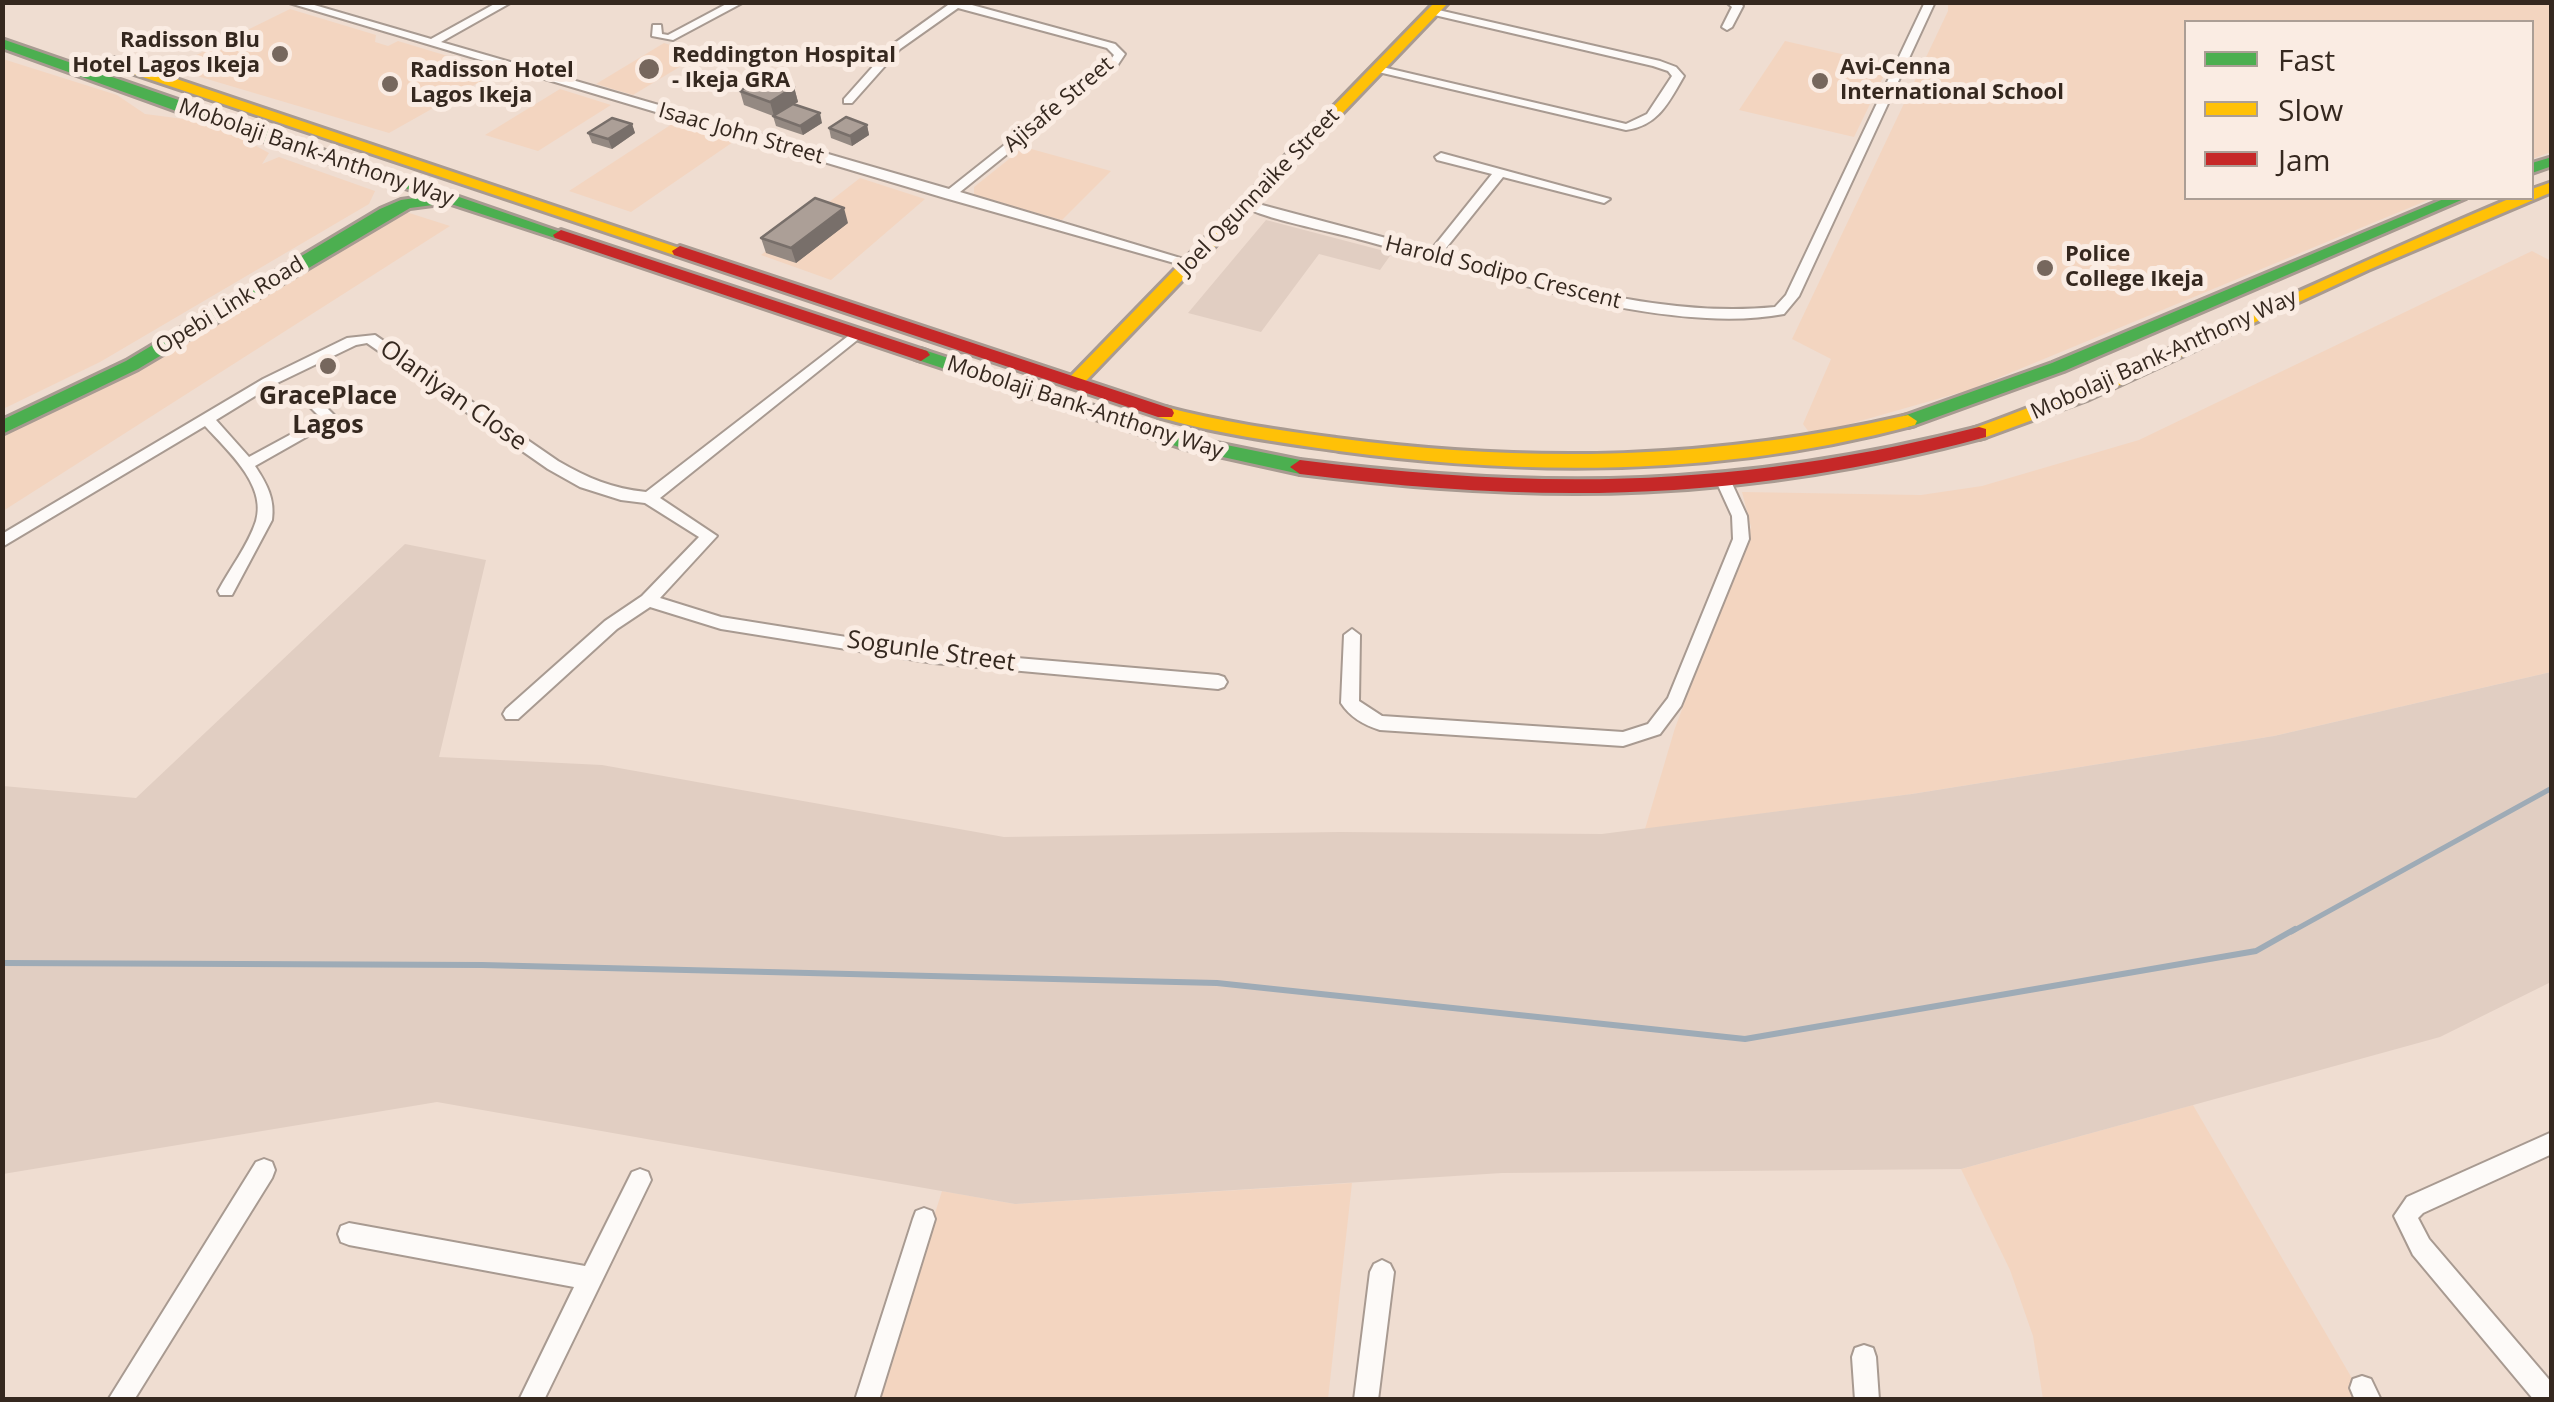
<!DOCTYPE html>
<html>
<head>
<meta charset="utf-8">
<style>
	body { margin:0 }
	#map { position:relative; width:2554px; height:1402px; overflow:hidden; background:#efddd1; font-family:"Open Sans",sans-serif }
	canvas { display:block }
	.frame { position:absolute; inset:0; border:5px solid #35281f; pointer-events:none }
	.legend { position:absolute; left:2184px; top:20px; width:350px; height:180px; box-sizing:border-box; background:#faece3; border:2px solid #ab9e95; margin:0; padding:12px 18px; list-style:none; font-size:30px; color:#35281f }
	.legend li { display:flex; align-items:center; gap:20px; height:50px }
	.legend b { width:50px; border:2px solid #ab9e95 }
</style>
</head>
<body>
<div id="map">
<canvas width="2554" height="1402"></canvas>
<div class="frame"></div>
<ul class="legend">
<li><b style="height:12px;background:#4caf50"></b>Fast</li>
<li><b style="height:12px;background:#ffc107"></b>Slow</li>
<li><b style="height:12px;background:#c62828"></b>Jam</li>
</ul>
</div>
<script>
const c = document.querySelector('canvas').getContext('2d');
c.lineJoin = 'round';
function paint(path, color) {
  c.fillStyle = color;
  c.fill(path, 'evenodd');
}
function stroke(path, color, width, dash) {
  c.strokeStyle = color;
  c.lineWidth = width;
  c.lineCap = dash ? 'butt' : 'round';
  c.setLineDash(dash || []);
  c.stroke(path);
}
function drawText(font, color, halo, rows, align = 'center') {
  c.font = font + ' "Open Sans",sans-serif';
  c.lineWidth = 10;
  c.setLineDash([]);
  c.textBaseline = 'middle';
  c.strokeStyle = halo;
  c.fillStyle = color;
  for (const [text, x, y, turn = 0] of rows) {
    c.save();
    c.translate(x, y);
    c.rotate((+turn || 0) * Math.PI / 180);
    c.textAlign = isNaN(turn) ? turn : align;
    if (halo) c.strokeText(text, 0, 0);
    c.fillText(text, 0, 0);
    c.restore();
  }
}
const built = new Path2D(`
	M1948 3H2551V152L2532 159V22H2186V198H2433L1969 390 1811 435 1803 424 1831 359 1792 339 1948 11Z
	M290 9 376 35 375 42 388 46 398 41 464 61 465 65 478 70 499 71 389 133 170 68Z
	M1785 41 1889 65 1854 137 1739 110Z
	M664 43 701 54 633 95 596 84Z
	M3 59 117 95 145 114 184 119 229 131 269 153 262 164 279 157 375 191 369 204 100 362 3 409Z
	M560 89 611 105 538 151 485 135Z
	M672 124 733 142 631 212 569 191Z
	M1024 147 1111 171 1062 220 974 196V187Z
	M860 178 925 199 831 280 761 255Z
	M403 211 450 226 3 511V433L98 390Z
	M2532 251 2551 261V672L2274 736 1912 794 1645 829 1675 728 1751 527 1742 492 1921 495 1982 486 2139 440Z
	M2193 1105 2364 1399H2043L2033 1336 2010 1270 1961 1169Z
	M1352 1183 1328 1399 876 1400 942 1191 1015 1204Z`);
const green = new Path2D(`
	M1266 220 1392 253 1380 270 1319 254 1261 332 1188 313Z
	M405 544 486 560 439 757 602 765 1004 837 1339 832 1602 834 1912 794 2274 736 2551 672V982L2440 1037 1961 1169 1502 1173 1015 1204 437 1102 3 1174V786L136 798Z`);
const streamFar1 = new Path2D(`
	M2291 932 2552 788`);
const stream = new Path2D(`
	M2 963 482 965 1217 983 1745 1039 2256 951 2295 929`);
const street = new Path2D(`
	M286 2H304L431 39 498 2H512L441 42 949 189 1109 62 1114 55 1107 48 958 8 900 49 852 103H844V99L892 45 948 5 942 2H961L1115 44 1125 54 1117 66 960 192 1197 263 1190 267 1185 266 945 198Z
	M730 2H744L673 40 652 36 653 25H661L662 34 668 35Z
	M1726 2H1739L1743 6 1732 27 1727 30 1722 27 1732 7Z
	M1925 2H1935L1799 296 1784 314C1663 337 1475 270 1358 239 1329 231 1263 219 1241 205L1247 201 1431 250 1492 174 1437 160 1435 157 1441 153 1610 199 1604 203 1503 177 1442 253C1550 282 1661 318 1775 307L1786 295Z
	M1434 9 1660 61 1676 67 1684 76C1669 102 1658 126 1626 130L1374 71V67L1378 66 1626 124 1647 114 1672 76 1668 71 1653 66 1430 14 1429 12Z
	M856 330 861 331V337L660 498 717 536 660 598 721 617 934 651 1218 675 1224 677 1227 682 1224 687 1218 689 934 663 721 629 650 607 617 629 518 719H506L503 714 506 709 605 621 642 596 699 537 645 503 621 500 580 487 548 469 367 343 356 345 273 385 216 420 249 457 321 418 308 405V399H318L338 419 255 466C267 484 275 499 272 520L232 595H220L218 591C230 568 248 546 256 521 267 485 227 450 205 426L2 547V534L263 379 347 338 375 335 558 461C587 478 613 489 646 492Z
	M1724 476 1729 477 1747 516 1749 539 1681 706 1660 734 1623 746 1380 730C1364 725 1350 717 1341 703L1344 635 1352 629 1360 635 1359 701 1382 716 1623 732 1648 724 1668 698 1733 539 1732 516 1716 481Z
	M2552 1132V1154L2423 1213 2418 1218 2429 1239 2552 1383V1400H2534L2413 1255 2394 1216 2407 1197Z
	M264 1159 272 1162 275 1170 272 1178 134 1400H108L256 1162Z
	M640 1169 648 1172 651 1180 544 1400H519L574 1287 349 1245 341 1242 338 1234 341 1226 349 1223 585 1266 632 1172Z
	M924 1208 932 1211 935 1219 879 1400H855L913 1219 916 1211Z
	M1382 1260 1390 1264 1394 1272 1378 1400H1354L1370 1272 1374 1264Z
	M1864 1345 1873 1348 1876 1357 1879 1400H1855L1852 1357 1855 1348Z
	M2362 1376 2371 1379 2381 1400H2355L2350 1388 2353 1379Z`);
const fast = new Path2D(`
	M2 39 569 235 555 238 448 203 410 208 138 369 2 434V420L126 361 380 209 401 200 429 196 215 125 2 48Z
	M2552 157V166L2532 173V163Z
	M2446 198H2466L2064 371 1915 425 1908 427 1899 421 1901 417 2052 363Z
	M921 349 1192 438 1300 460 1310 467 1300 474 1182 448 915 359V351Z`);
const slow = new Path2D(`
	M1435 2H1449L1081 386H1069V378Z
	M104 58H114L688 251 680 256 674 255 104 64Z
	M2552 182V192L2368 270 2087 400 1986 437 1979 439 1970 433 1972 429C2156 362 2331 273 2511 198H2532V189Z
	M1165 407C1221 422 1279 430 1336 438 1533 464 1715 460 1908 415L1917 421 1915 425C1726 476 1531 477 1339 451 1278 442 1217 434 1158 417L1156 413Z`);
const jam = new Path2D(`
	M561 230 927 351 930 355 921 361 915 359 555 238 553 235Z
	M680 246 1172 409 1174 413 1172 417H1158L674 255 672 251Z
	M1979 427 1986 429V437C1746 502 1545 505 1300 474L1290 467 1300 460C1543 491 1740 488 1979 427Z`);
const wall = new Path2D(`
	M794 87 798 102 794 104 822 123 803 135 776 126 773 116 744 105 740 91Z
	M632 124 635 133 612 149 592 143 588 133Z
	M867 125 869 135 852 146 831 138 829 128Z
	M848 223 796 263 766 253 761 238Z`);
const shadedWall = new Path2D(`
	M794 87 798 102 774 116 770 102Z
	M820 113 822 123 803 135 800 126Z
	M632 124 635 133 612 149 608 139Z
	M867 125 869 135 852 146 850 136Z
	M844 208 848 223 796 263 791 248Z`);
const building = new Path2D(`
	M764 77 794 87 770 102 740 91Z
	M793 104 820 113 800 126 773 116Z
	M846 117 867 125 850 136 829 128Z
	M612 118 632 124 608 139 588 133Z
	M815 198 844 208 791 248 761 238Z`);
const markers = [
	[280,54,10,"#76675d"],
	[649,69,12,"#76675d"],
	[1820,81,10,"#76675d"],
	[390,84,10,"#76675d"],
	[2045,268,10,"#76675d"],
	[328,366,10,"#76675d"]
];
const farPoinames = [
	["Radisson Blu",260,41,"right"],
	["Hotel Lagos Ikeja",260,66,"right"],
	["Reddington Hospital",672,56],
	["- Ikeja GRA",672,81],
	["Avi-Cenna",1840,68],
	["International School",1840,93],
	["Radisson Hotel",410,71],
	["Lagos Ikeja",410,96],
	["Police",2065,255],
	["College Ikeja",2065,280]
];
const farStreetnames = [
	["Ajisafe Street",1059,105,-40],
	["Isaac John Street",741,134,16],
	["Mobolaji Bank-Anthony Way",316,153,19],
	["Joel Ogunnaike Street",1259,192,-46],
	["Harold Sodipo Crescent",1503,273,14],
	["Opebi Link Road",230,306,-31],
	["Mobolaji Bank-Anthony Way",2164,355,-24],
	["Mobolaji Bank-Anthony Way",1085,408,18]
];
const streetNames = [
	["Olaniyan Close",453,396,35],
	["Sogunle Street",931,652,8]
];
const poiNames = [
	["GracePlace",328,397],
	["Lagos",328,426]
];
paint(built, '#f3d5c0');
paint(green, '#e1cec2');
stroke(streamFar1, '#9eabb6', 5);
stroke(stream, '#9eabb6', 6);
stroke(street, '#a89a91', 4);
stroke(fast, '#a89a91', 6);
stroke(slow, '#a89a91', 6);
stroke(jam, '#a89a91', 6);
paint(street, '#fdfaf8');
paint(fast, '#4caf50');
paint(slow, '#ffc107');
paint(jam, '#c62828');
paint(wall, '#948982');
paint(shadedWall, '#786f6a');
paint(building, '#ac9f97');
stroke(building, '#786f6a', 2.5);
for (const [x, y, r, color] of markers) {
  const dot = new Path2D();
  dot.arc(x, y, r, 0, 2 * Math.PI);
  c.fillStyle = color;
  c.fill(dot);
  stroke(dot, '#faece3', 4);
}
drawText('bold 22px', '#35281f', '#faece3', farPoinames, 'left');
drawText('22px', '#35281f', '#faece3', farStreetnames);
drawText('25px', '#35281f', '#faece3', streetNames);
drawText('bold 25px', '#35281f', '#faece3', poiNames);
</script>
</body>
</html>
